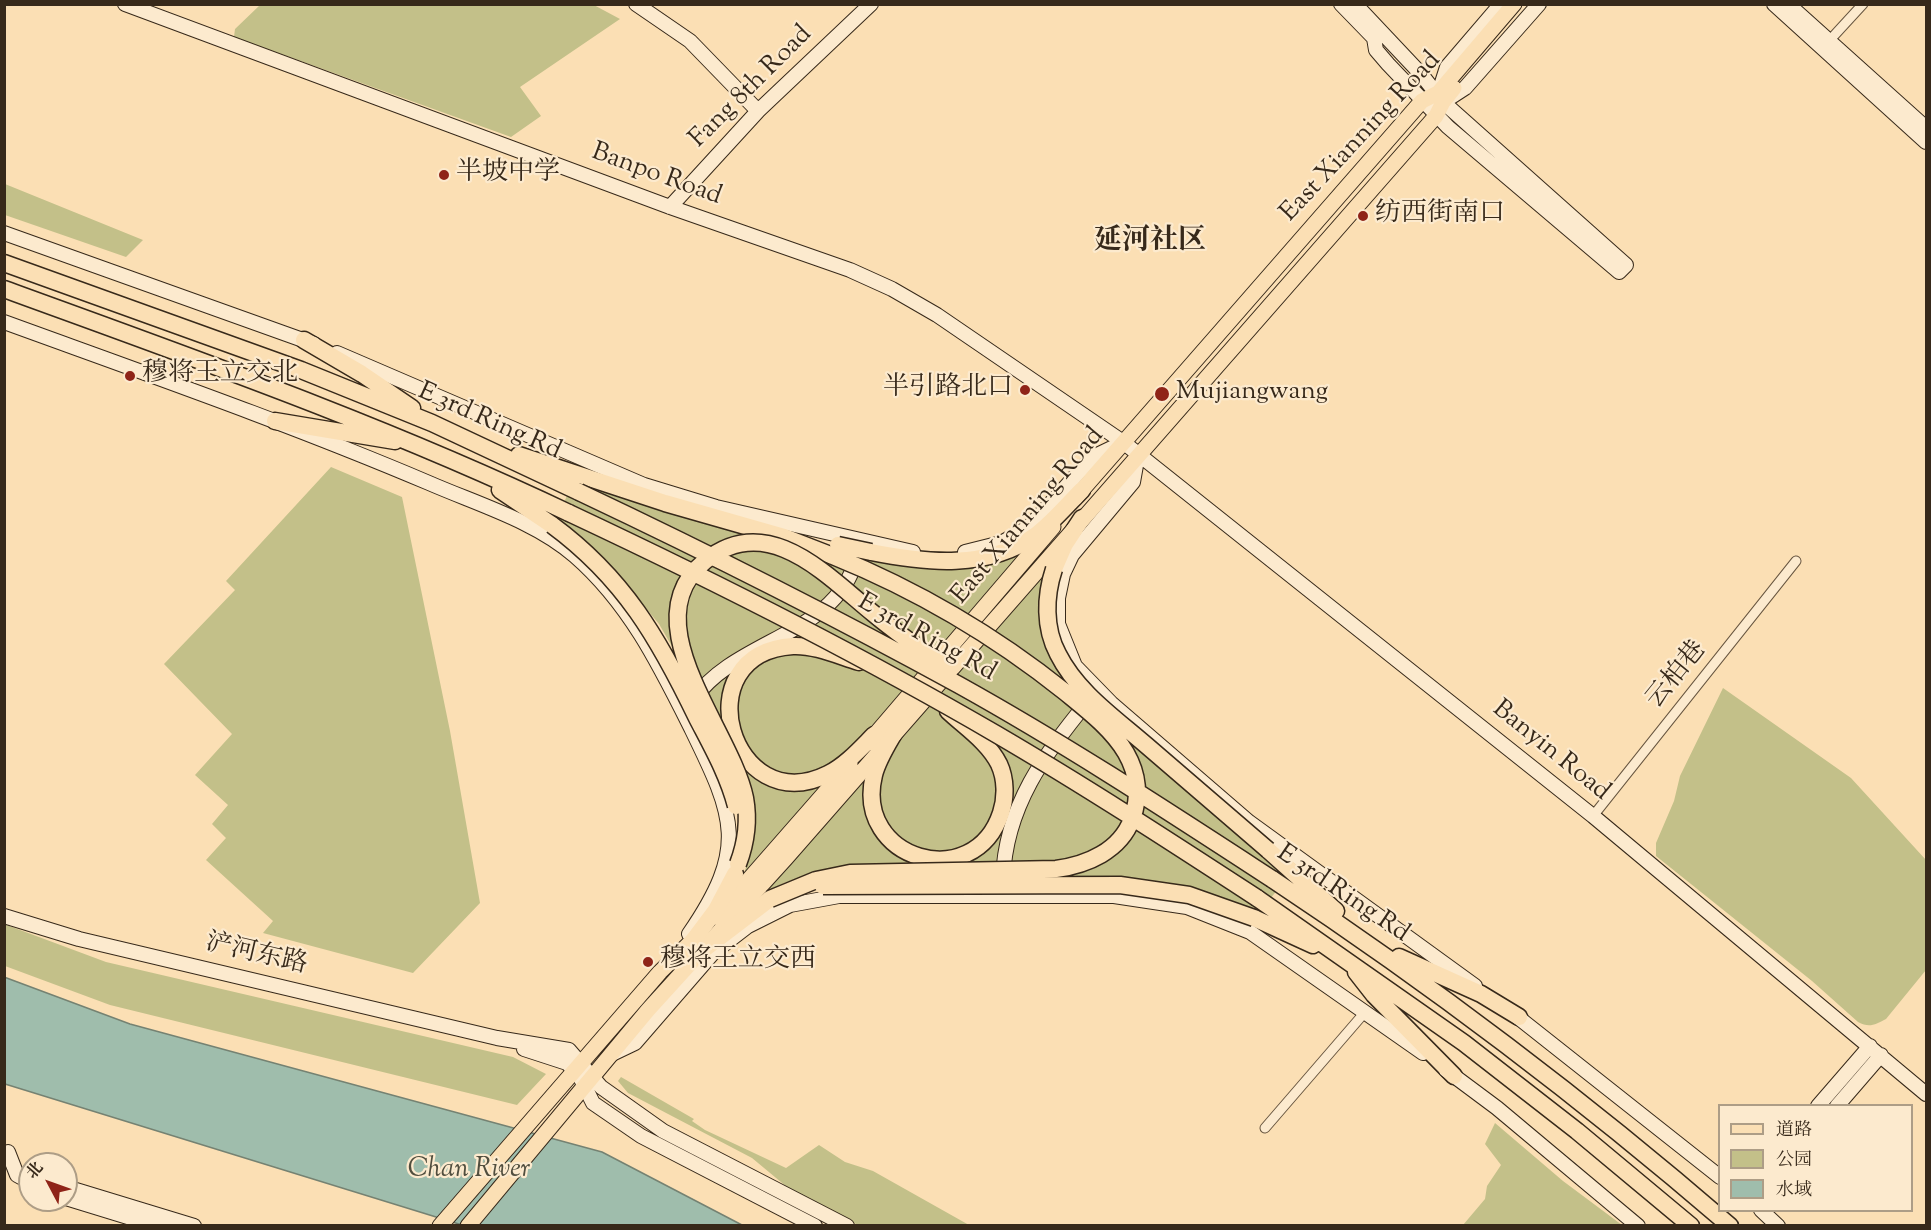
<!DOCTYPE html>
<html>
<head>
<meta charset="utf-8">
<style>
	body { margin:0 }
	#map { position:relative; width:1931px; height:1230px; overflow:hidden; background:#fbdfb4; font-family:"Sorts Mill Goudy","Noto Serif SC",serif }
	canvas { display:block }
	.frame { position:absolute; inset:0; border:6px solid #37291a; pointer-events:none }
	.legend { position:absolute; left:1718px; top:1104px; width:195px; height:108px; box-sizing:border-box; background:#fceace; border:2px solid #ad9d86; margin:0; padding:8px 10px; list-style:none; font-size:18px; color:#37291a }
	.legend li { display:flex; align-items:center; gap:12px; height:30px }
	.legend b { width:30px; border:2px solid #ad9d86 }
	.north { position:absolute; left:18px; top:1152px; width:60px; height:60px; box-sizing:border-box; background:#fceace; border:2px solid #ad9d86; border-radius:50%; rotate:311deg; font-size:16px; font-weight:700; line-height:24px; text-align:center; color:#37291a }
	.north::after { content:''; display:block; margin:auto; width:21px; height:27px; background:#8f2418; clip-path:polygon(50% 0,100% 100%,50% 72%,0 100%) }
</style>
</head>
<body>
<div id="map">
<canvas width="1931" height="1230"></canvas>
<div class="frame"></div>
<ul class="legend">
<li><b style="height:8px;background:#fbdfb4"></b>道路</li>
<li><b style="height:16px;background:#c3c089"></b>公园</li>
<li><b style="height:16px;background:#9fbdac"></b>水域</li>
</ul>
<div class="north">北</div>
</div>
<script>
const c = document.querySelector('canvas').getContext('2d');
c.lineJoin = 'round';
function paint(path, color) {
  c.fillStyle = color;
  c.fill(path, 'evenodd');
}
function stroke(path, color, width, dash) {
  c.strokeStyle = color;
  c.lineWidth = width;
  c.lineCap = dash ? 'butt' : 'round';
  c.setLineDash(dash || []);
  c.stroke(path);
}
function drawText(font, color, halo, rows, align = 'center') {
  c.font = font + ' "Sorts Mill Goudy","Noto Serif SC",serif';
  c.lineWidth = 4.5;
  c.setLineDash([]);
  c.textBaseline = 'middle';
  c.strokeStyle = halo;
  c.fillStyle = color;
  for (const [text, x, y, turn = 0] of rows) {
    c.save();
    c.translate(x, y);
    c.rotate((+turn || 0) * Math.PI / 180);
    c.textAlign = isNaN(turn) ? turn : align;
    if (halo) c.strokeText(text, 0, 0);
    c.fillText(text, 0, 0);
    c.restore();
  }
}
const green = new Path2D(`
	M260 5 592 4 620 19 520 87 541 116 511 137 234 37 235 29Z
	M5 184 143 240 126 257 5 215Z
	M331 467 402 497 450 731 480 903 413 973 263 933 273 921 206 860 226 838 212 824 228 805 195 775 232 734 164 664 235 590 226 581Z
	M575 479 690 516 905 562 1027 546 1051 565 1048 639 1290 874 1258 914 814 873 784 883 757 896 742 880 750 854 753 834 677 655 659 624 613 569 557 517Z
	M1723 688 1851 778 1926 860V970L1886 1019C1875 1025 1869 1028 1858 1022L1812 981 1656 856V843L1674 801 1680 776Z
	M4 924 106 962 513 1057 546 1074 517 1105 110 1005 5 966Z
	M621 1077 694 1119 692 1121 705 1130 786 1168 819 1145 845 1162 873 1171 969 1225H858L793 1192 752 1158 628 1093 618 1081Z
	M1495 1123 1563 1181 1622 1225H1463L1485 1199 1487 1186 1501 1165 1485 1144Z`);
const water = new Path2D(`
	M4 977 130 1024 602 1152 742 1225H462L5 1084Z`);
const street = new Path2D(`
	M1829 41 1863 4
	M1593 816 1796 561
	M1265 1128 1366 1011`);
const secondary = new Path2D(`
	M125 4 670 207 850 270 892 289 937 315 1123 442 1593 816 1926 1094
	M636 4 690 41 758 111
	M1341 4 1374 38 1376 50 1388 64 1448 127 1619 272 1626 265 1443 102 1421 74 1355 4
	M1774 4 1926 142
	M1788 4 1926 128
	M1440 89 1447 67 1501 4
	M1445 101 1465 88 1539 4
	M670 207 758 111 871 4
	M4 233 314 344
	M4 322C147 374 290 424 429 483 477 504 535 521 575 556 630 604 660 666 692 730 735 818 748 848 689 934
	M337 353 644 485 716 507 913 552
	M1138 454 1133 482 1072 555 1063 574 1058 598V624L1075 666 1111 703 1249 822 1475 986
	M965 552 1001 543 1029 527 1093 457 1122 443
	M693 700C737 637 836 637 857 557
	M1003 879C1005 807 1045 753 1089 700
	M4 916 79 939 497 1038 569 1050 601 1087 663 1131 847 1226
	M1510 1011 1720 1177
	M524 1049 567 1063 579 1075 593 1103 641 1136 815 1226
	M612 1054 635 1043 713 953 748 926 790 905 839 896H1114L1187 907 1250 932 1423 1053
	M1446 1070 1497 1108 1638 1226
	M1818 1106 1870 1046
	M1837 1106 1881 1055
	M8 1152 17 1175 30 1182
	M66 1187 194 1226
	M66 1198 157 1226
	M1761 1210 1778 1226`);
const primary = new Path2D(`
	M1075 498 1422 101 1438 93 1514 4
	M868 743 1053 527
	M716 917 850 764
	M440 1226 660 972 699 934
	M468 1226 648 1010 786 858 1436 116 1443 102 1454 88`);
const highway = new Path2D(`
	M4 263 301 370 432 423 579 492
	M4 289C196 359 384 425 569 513
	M304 340 362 374 412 408
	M275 421 395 441
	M519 455 665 503 784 537 833 556
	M500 490 552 525
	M871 552C926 563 987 570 1036 535 1053 522 1067 505 1082 490
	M1054 569 1065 544 1082 518
	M859 662C839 656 815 645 793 646 682 653 731 822 828 774 846 765 860 749 874 735
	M896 730C888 744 878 759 874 775 853 860 974 895 1001 813 1006 798 1006 779 999 764 988 742 965 727 948 711
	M1268 850 1336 911
	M1272 879C1432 985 1584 1100 1730 1226
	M1257 898 1464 1043 1577 1131 1691 1226
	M1254 918 1313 945
	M692 942 716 910 735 874
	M698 954 770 899
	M1399 957 1481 994 1519 1017
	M1356 972 1374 995 1454 1076`);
const highwayBridge = new Path2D(`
	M579 492C708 553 835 617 959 685 1067 745 1169 812 1272 879
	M569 513C714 581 857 653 996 734 1085 786 1171 842 1257 898
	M552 525C624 578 659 639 697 718 712 747 728 775 736 806
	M838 545 871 552
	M1054 569C1045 596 1044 628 1058 654 1077 692 1115 718 1146 745 1187 780 1227 815 1268 850
	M738 864C746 843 749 820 745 798 731 729 630 622 705 561 768 510 827 576 874 614 898 634 924 652 950 670
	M823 886 1120 885 1189 895 1254 918
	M770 899 816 880 850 873 1056 869C1087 865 1120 851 1132 819 1140 797 1138 774 1126 753 1112 729 1087 710 1065 692 995 636 917 590 833 556`);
const markers = [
	[444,175,6,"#8f2418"],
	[1363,216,6,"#8f2418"],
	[130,376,6,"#8f2418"],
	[1025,390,6,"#8f2418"],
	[1162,394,8,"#8f2418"],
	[648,962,6,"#8f2418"]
];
const streetNames = [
	["Fang 8th Road",752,88,-45],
	["East Xianning Road",1362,138,-47],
	["Banpo Road",656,176,20],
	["E 3rd Ring Rd",489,423,24],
	["East Xianning Road",1029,517,-50],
	["E 3rd Ring Rd",926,639,29],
	["云柏巷",1678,676,-51],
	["Banyin Road",1550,752,39],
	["E 3rd Ring Rd",1342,895,34],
	["浐河东路",256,956,13]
];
const poiNames = [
	["半坡中学",456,175],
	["纺西街南口",1375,216],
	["穆将王立交北",142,376],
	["半引路北口",1013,390,"right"],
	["Mujiangwang",1176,394],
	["穆将王立交西",660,962]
];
const waterNames = [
	["Chan River",469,1171]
];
const quarterNames = [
	["延河社区",1150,243]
];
paint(green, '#c3c089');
paint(water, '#9fbdac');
stroke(water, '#758272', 1.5);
stroke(street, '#685640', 11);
stroke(secondary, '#37291a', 16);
stroke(primary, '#37291a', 17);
stroke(highway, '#37291a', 19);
stroke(street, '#fceace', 9);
stroke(secondary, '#fceace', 14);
stroke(primary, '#fbdfb4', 15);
stroke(highway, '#fbdfb4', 16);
stroke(highwayBridge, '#37291a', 19, []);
stroke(highwayBridge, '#fbdfb4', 16);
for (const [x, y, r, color] of markers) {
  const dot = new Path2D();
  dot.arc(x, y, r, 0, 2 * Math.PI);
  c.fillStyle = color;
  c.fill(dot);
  stroke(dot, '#fceace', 2);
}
drawText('26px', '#37291a', '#fceace', streetNames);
drawText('26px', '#37291a', '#fceace', poiNames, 'left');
drawText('italic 27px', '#514e3e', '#fceace', waterNames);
drawText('bold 28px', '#37291a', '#fceace', quarterNames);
</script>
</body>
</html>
